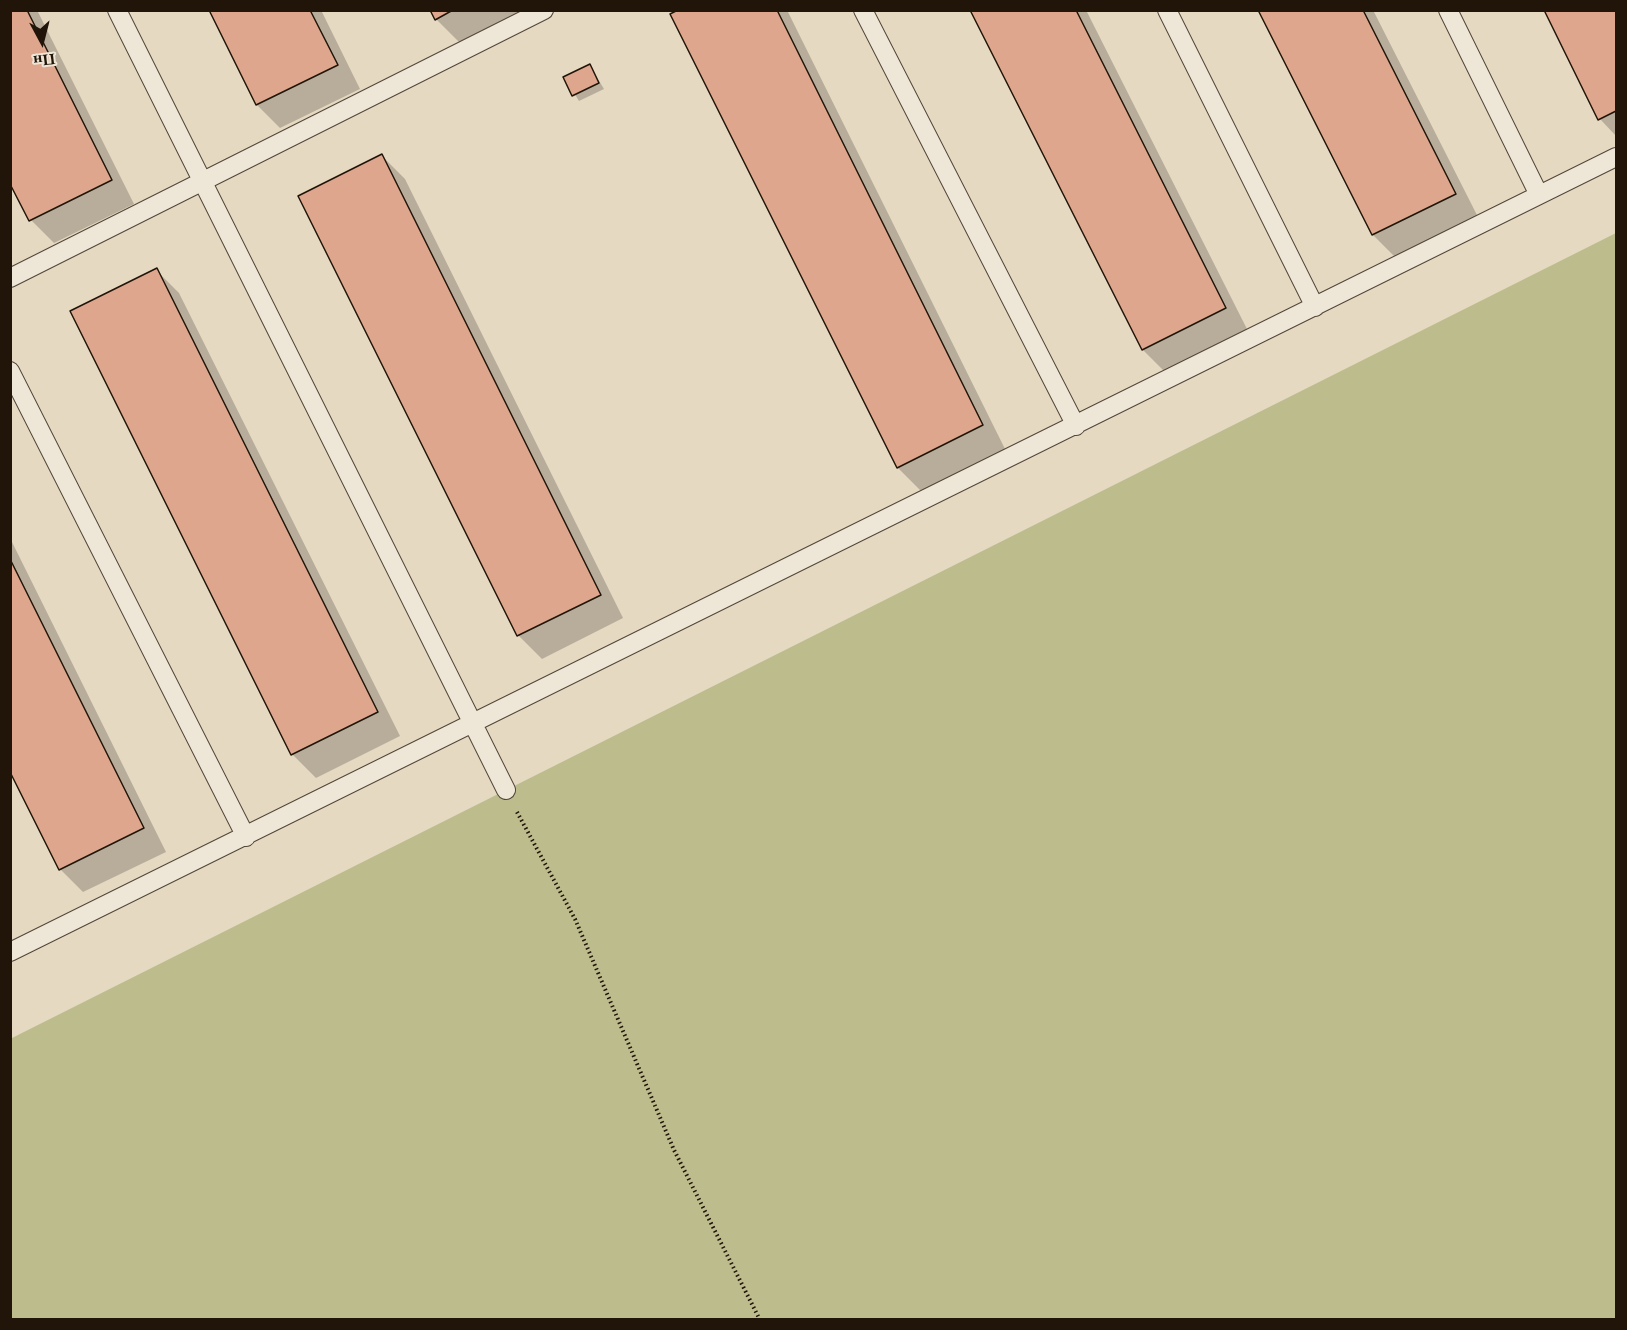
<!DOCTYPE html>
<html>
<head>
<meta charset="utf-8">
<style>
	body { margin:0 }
	#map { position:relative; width:1627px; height:1330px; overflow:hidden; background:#e5d9c1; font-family:"EB Garamond",serif }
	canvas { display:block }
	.frame { position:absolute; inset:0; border:12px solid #21150a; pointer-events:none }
	.north { position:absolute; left:12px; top:12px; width:60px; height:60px; -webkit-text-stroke:4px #eee6d7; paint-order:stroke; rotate:173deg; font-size:16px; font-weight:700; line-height:24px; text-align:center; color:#21150a }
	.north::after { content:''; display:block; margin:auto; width:21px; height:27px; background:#21150a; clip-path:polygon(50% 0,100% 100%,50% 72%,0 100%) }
</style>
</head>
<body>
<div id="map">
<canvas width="1627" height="1330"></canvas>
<div class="frame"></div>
<div class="north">Пн</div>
</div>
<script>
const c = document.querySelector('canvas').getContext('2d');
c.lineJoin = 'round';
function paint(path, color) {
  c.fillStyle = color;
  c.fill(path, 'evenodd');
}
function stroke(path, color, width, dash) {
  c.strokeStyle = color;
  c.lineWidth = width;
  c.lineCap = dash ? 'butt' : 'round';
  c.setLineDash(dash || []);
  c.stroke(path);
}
const green = new Path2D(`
	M1616 233V1319H11L10 1039Z`);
const shadow = new Path2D(`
	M10 10H37L134 204 54 243 31 220 10 180Z
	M210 10H321L360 89 280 128 257 105Z
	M432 10H522L459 42 436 19Z
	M681 10H787L1005 449 921 491 898 468Z
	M972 10H1086L1248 331 1166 373 1143 350Z
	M1260 10H1373L1478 217 1396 258 1373 235Z
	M1546 10H1616V136L1600 119Z
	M590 66 604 89 579 101 565 78Z
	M382 156 405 179 623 618 542 659 519 636 300 197Z
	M156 270 179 293 400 736 316 778 293 755 72 311Z
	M10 538 166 852 83 892 60 869 10 769Z`);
const building = new Path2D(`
	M10 10H27L112 180 29 221 10 184Z
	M209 10H310L338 65 256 105Z
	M430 10H453L435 20Z
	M678 10H777L983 425 897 468 670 14Z
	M970 10H1076L1226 308 1142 350Z
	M1258 10H1363L1456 194 1372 235Z
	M1544 10H1616V111L1598 120Z
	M590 64 599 83 572 96 563 77Z
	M382 154 601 595 517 636 298 196Z
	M157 268 378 712 291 755 70 311Z
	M10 559 144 828 59 870 10 772Z`);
const path = new Path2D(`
	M517 812 575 919 674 1150 760 1320`);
const service = new Path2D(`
	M117 10 506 790
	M863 10 1076 426
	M1167 10 1315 307
	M1448 10 1539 195
	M10 278 544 10
	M10 371 246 837
	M10 952 1616 157`);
paint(green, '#bdbc8d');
paint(shadow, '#0003');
paint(building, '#dea68c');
stroke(building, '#21150a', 1.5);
stroke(service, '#524638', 20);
stroke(path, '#21150a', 4, [1.5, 3]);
stroke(service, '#eee6d7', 18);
</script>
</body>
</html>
